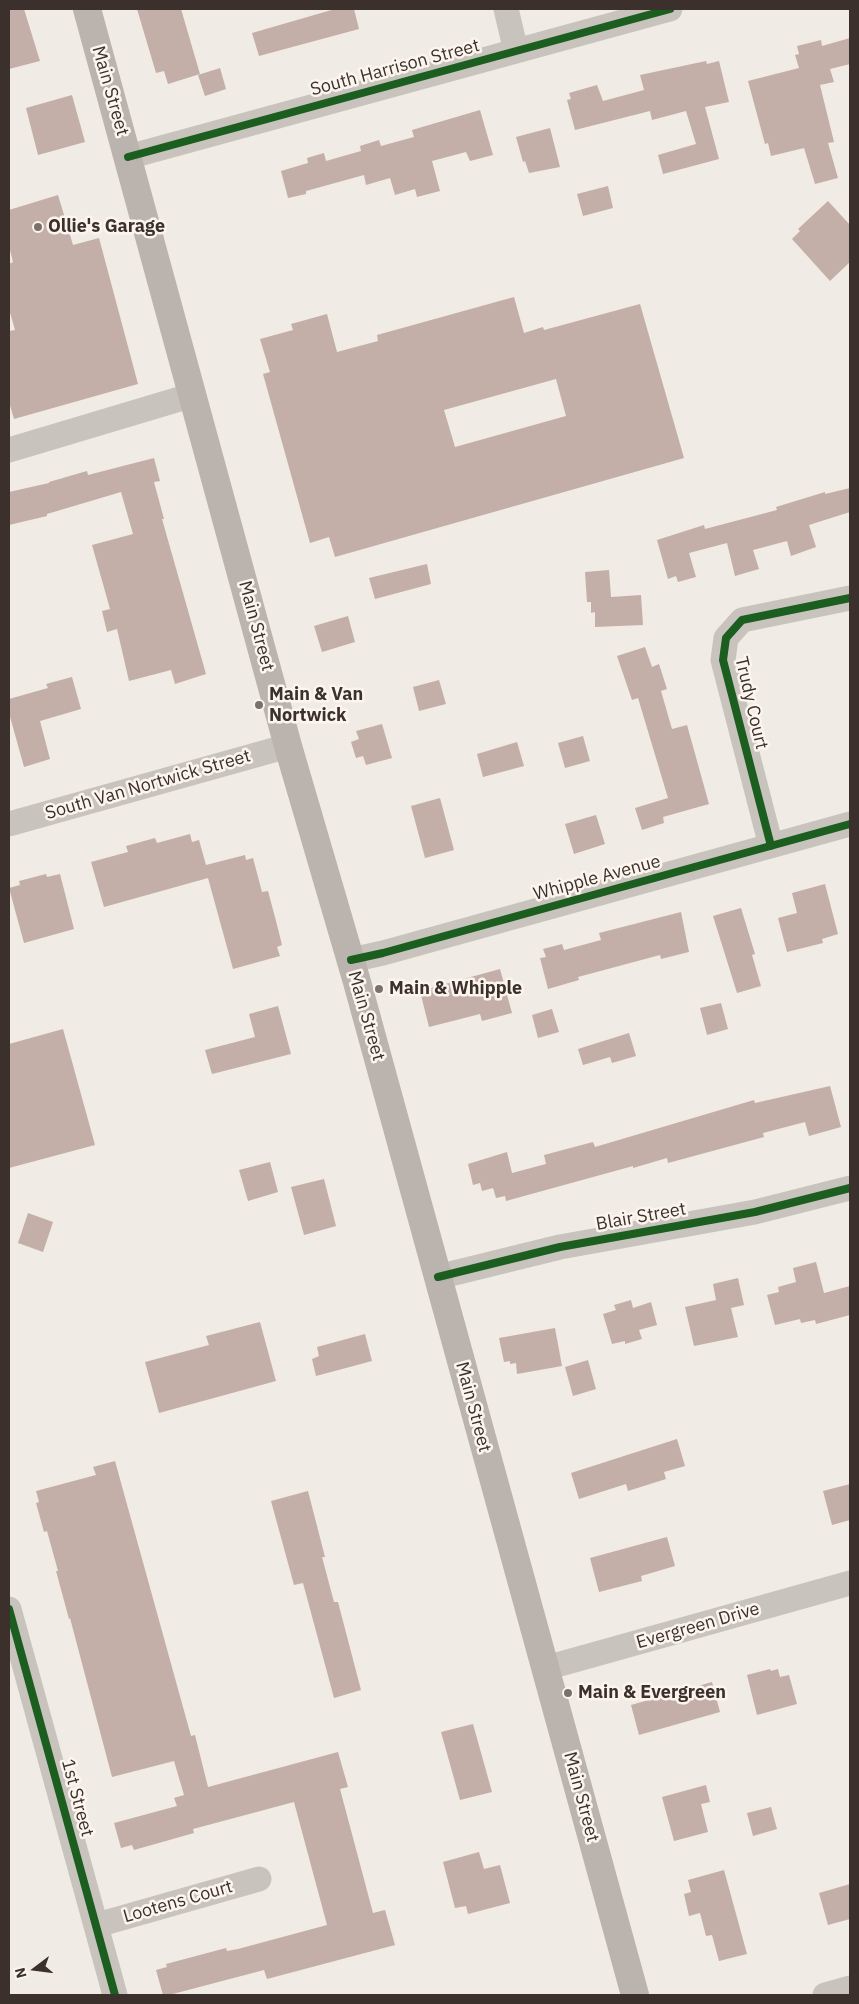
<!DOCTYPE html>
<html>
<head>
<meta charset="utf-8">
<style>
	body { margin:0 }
	#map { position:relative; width:859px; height:2004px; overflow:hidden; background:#f0ebe5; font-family:"IBM Plex Sans",sans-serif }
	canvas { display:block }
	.frame { position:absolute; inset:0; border:10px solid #3b302b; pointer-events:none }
	.north { position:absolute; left:10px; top:1944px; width:50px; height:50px; -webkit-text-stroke:4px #fbf5ee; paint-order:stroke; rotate:255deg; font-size:14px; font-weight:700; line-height:20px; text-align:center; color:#3b302b }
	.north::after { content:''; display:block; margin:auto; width:18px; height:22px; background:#3b302b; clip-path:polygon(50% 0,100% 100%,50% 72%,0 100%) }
</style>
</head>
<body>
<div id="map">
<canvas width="859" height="2004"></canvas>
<div class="frame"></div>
<div class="north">N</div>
</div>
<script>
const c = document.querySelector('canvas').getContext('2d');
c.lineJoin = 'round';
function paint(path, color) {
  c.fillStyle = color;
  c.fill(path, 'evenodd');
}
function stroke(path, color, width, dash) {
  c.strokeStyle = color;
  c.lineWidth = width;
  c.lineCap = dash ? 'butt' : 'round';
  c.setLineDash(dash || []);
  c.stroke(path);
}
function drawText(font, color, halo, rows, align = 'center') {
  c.font = font + ' "IBM Plex Sans",sans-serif';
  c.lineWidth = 5;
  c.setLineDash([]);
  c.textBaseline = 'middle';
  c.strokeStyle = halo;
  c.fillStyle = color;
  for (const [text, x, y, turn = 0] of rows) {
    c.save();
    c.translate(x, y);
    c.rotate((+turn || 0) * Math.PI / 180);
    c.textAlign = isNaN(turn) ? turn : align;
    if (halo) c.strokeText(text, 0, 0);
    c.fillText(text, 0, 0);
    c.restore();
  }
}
const building = new Path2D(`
	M9 9H24L40 61 9 69Z
	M137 9H181L200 74 168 84 164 71 156 73Z
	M335 9H354L359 29 259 56 252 33Z
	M850 38V64L830 69 834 82 820 85 834 142 828 143 838 178 815 184 804 148 771 156 768 143 765 144 748 81 799 68 795 55 799 54 797 46 821 40 822 46Z
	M706 61 707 64 719 61 729 102 705 107 719 159 663 174 658 155 696 144 686 111 652 120 650 111 575 130 567 100 571 99 569 93 597 85 603 101 644 90 640 75Z
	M220 68 226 89 205 96 198 75Z
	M72 95 85 142 38 155 26 108Z
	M480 110 493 155 470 161 466 152 432 161 440 191 417 197 415 189 395 195 390 178 366 185 364 175 306 191V194L288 198 281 171 308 163 307 158 324 153 326 161 361 151 360 146 379 140 381 146 414 137 412 130Z
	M550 128 560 167 529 173 525 161 523 162 516 137Z
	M608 186 613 208 583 216 577 194Z
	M58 195 73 245 99 238 138 384 14 419 9 402V331L15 330 9 309V264L13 262 9 246V210Z
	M828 201 850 225V262L830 281 792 239 800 231 798 229Z
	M514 297 524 333 543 327 544 330 640 304 684 458 335 557 329 537 310 543 263 374 270 372 260 339 293 330 291 324 327 314 337 352 378 341 377 335ZM556 379 566 416 455 447 444 410Z
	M154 458 160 481 154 482 164 519H162L206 674 175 684 171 670 129 681 117 629 107 632 102 611 110 609 92 545 133 534 121 492 47 514V516L9 525V492L49 483V482L87 471 88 475Z
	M850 488V512L809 525 816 547 791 556 787 541 753 550 759 569 735 576 727 543 689 553 696 577 678 582 676 576 668 579 657 540 704 525 705 529 777 510 776 507 825 492V494Z
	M427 564 431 584 375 599 369 578Z
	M609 570 611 597 641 595 643 625 595 627V612L591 613V602H587L585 572Z
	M348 616 355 642 322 652 314 626Z
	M645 647 652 667 659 664 667 689 661 691 672 729 687 725 709 804 663 817 664 823 642 830 635 808 668 798 638 698 632 700 617 656Z
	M72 677 81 709 40 721 50 759 24 767 9 713V699L48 688 46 684Z
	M439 680 446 704 419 711 413 687Z
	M382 724 392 758 366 765 363 756 356 758 351 742 359 739 356 731Z
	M583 736 590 761 565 768 558 743Z
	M517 742 524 766 483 777 477 754Z
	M440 798 454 850 425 858 411 806Z
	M596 815 605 844 574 854 565 824Z
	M190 834 192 842 199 840 206 865 245 855 246 860 253 858 262 892 268 891 276 921 282 945 277 947 280 956 233 969 208 878 104 907 91 862 128 852 126 846 155 838 157 843Z
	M46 874 47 877 60 874 74 929 24 943 9 888 20 885 19 881Z
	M825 884 838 934 822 939 823 943 787 952 778 918 797 913 792 893Z
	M741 908 755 954 752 955 761 986 737 993 713 916Z
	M681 912 689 952 661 959 660 955 578 977 579 980 548 989 540 958 546 957 543 949 562 944 564 950 601 940 599 933Z
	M500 969 512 1013 482 1021 480 1014 429 1027 420 991Z
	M721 1003 728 1029 707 1035 700 1008Z
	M278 1006 291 1054 212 1074 205 1050 255 1037 249 1014Z
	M552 1009 559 1032 538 1038 532 1015Z
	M63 1029 95 1145 9 1168V1044Z
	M629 1033 636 1056 612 1063 610 1057 583 1065 578 1049Z
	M830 1086 841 1127 809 1136 805 1122 763 1133 764 1137 668 1163 667 1158 633 1168V1166L506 1201 505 1196 496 1198 493 1188 482 1191 480 1183 473 1185 468 1164 507 1152 512 1173 546 1164 544 1155 593 1142 595 1147 754 1100 755 1103Z
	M270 1162 278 1192 248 1201 239 1170Z
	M324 1179 336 1226 304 1235 291 1187Z
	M28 1213 53 1222 43 1252 18 1243Z
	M816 1262 824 1293 850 1286V1315L816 1324 815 1320 801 1323 800 1319 775 1325 767 1295 779 1292 778 1287 796 1282 793 1268Z
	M738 1278 744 1305 731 1308 738 1337 694 1346 685 1307 716 1300 713 1284Z
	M631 1300 633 1308 651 1302 657 1325 639 1330 642 1339 625 1344V1341L612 1344 603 1314 616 1310 614 1305Z
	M260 1322 276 1381 159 1413 145 1362 209 1345 206 1336Z
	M555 1328 562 1366 517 1374 516 1363 510 1364V1361L504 1362 499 1338Z
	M365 1334 372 1361 316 1376 312 1359 319 1356 317 1347Z
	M588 1360 596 1389 573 1396 565 1367Z
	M677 1439 685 1466 664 1472 666 1479 628 1491 626 1484 579 1499 571 1473Z
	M115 1461 191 1736 195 1735 208 1787 338 1752 348 1787 340 1789 373 1913 385 1910 395 1945 267 1979 264 1970 169 1995H163L156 1970 167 1967 166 1964 226 1948 227 1951 238 1949 327 1925 294 1802 193 1829 194 1833 134 1850 132 1845 121 1848 114 1823 177 1806 174 1798 184 1795 174 1761 112 1777 70 1618 69 1619 56 1571H58L47 1531 44 1532 36 1503 39 1502 36 1491 96 1475 93 1467Z
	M850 1484V1520L832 1525 823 1491Z
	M308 1491 325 1557H322L334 1602H338L361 1690 334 1698 303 1583 294 1585 271 1501Z
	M667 1537 675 1566 641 1576 642 1581 599 1592 590 1558Z
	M770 1669 771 1671 778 1669 780 1677 789 1675 797 1704 757 1715 747 1675Z
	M712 1682 720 1712 639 1735 631 1705Z
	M473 1724 492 1792 460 1800 441 1732Z
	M706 1785 710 1802 701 1804 708 1832 674 1841 662 1797Z
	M771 1807 777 1829 753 1836 747 1813Z
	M479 1852 484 1869 500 1865 510 1903 468 1914 466 1906 455 1908 443 1862Z
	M724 1870 747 1954 719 1961 712 1935 706 1936 700 1913 689 1916 684 1894 691 1892 688 1880Z
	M850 1884V1919L828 1925 819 1893Z`);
const street = new Path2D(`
	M506 9 516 51
	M128 157 670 9
	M9 450 193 395
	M9 824 288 746
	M771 846 723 660 726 638 742 620 850 598
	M351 960 383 953 850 824
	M438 1277 560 1247 755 1212 850 1188
	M9 1609 115 1995
	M546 1668 850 1583
	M97 1925 259 1879
	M825 1995 850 1988`);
const secondary = new Path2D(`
	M87 9 288 746 357 982 635 1995`);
const cycleway = new Path2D(`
	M128 157 670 9
	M771 846 723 660 726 638 742 620 850 598
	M351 960 383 953 850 824
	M438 1277 560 1247 755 1212 850 1188
	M9 1609 115 1995`);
const markers = [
	[38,227,5,"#7a716c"],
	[259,705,5,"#7a716c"],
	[379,989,5,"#7a716c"],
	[568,1693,5,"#7a716c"]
];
const streetNames = [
	["South Harrison Street",395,68,-15],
	["Main Street",110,91,74],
	["Main Street",256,626,75],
	["Trudy Court",751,703,77],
	["South Van Nortwick Street",148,785,-16],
	["Whipple Avenue",597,878,-15],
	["Main Street",366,1016,74],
	["Blair Street",641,1217,-10],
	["Main Street",473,1407,75],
	["Evergreen Drive",698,1626,-16],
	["Main Street",581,1797,75],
	["1st Street",77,1798,75],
	["Lootens Court",178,1902,-16]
];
const poiNames = [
	["Ollie's Garage",48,227],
	["Main & Van",269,695],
	["Nortwick",269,716],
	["Main & Whipple",389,989],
	["Main & Evergreen",578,1693]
];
paint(building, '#c3afa7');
stroke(street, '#c9c3be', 25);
stroke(secondary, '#bab3ae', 28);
stroke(cycleway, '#1b5e20', 8);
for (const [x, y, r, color] of markers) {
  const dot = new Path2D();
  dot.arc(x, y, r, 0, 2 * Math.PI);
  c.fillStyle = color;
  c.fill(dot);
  stroke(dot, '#fbf5ee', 2);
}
drawText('18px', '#3b302b', '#fbf5ee', streetNames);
drawText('bold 18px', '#3b302b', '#fbf5ee', poiNames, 'left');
</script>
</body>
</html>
